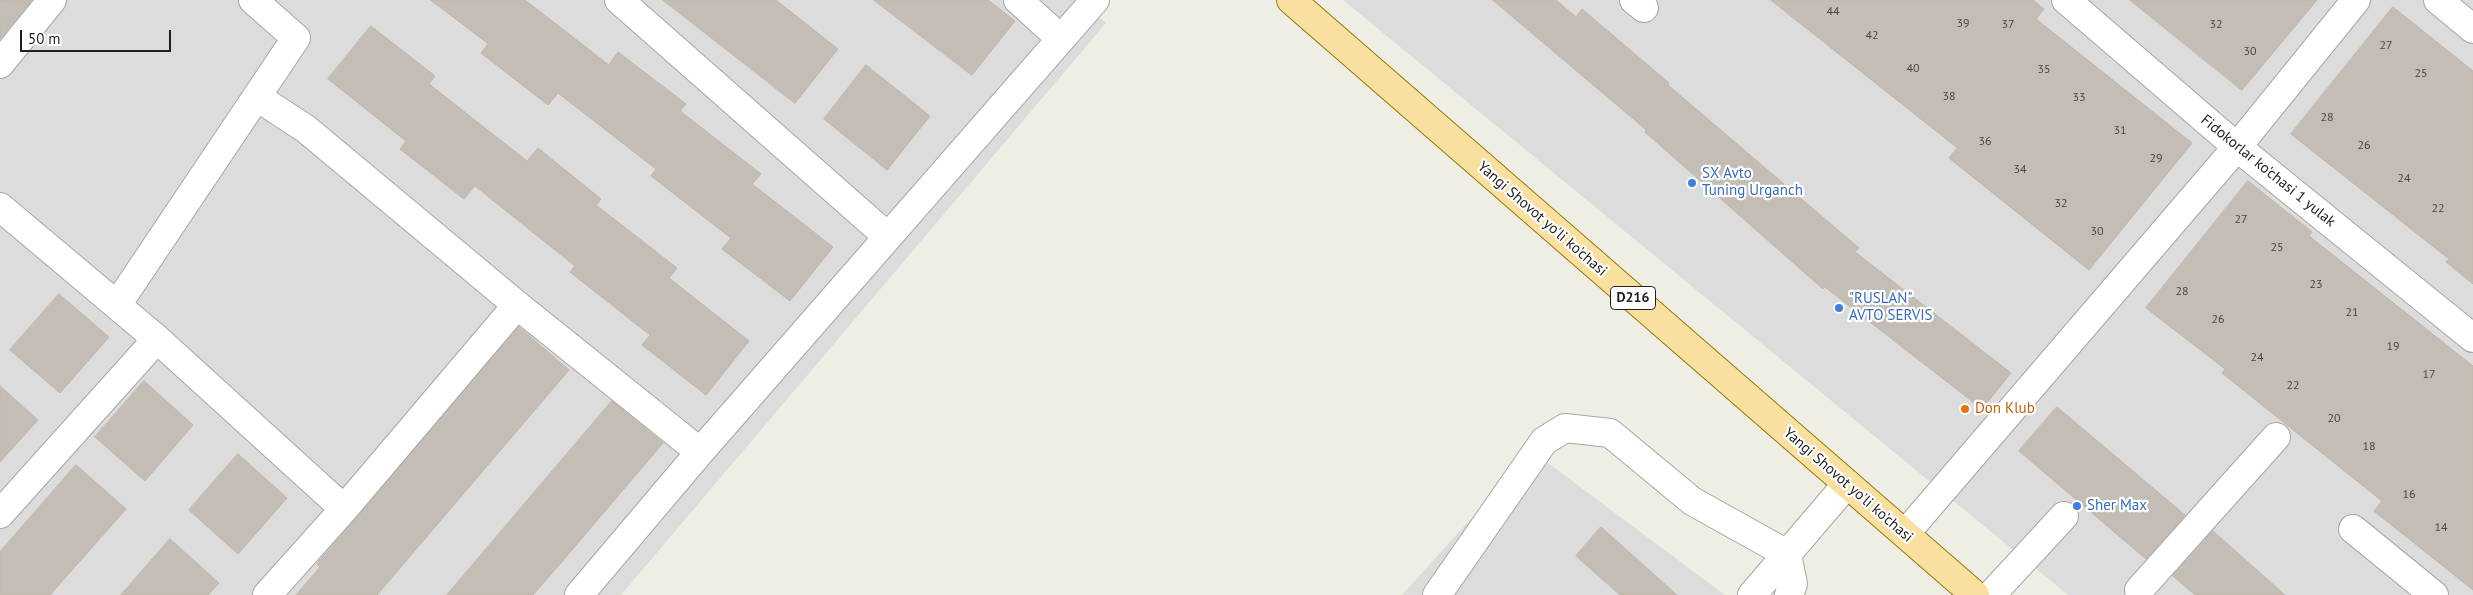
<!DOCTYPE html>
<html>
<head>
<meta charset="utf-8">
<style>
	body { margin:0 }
	#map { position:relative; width:2473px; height:595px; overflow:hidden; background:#efeee5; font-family:"PT Sans",sans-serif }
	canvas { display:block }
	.scale { position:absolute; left:20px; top:30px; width:151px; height:22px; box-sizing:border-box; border:2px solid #1f1f1f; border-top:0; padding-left:6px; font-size:15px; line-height:18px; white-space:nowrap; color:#1f1f1f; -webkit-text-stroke:4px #fff; paint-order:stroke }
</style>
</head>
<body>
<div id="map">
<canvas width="2473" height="595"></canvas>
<div class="scale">50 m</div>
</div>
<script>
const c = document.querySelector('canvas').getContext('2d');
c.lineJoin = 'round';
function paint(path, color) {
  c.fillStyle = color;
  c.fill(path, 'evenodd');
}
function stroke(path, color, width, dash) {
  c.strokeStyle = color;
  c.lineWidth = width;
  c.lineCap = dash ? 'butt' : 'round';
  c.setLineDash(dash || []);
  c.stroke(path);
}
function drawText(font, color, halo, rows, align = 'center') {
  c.font = font + ' "PT Sans",sans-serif';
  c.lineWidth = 4.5;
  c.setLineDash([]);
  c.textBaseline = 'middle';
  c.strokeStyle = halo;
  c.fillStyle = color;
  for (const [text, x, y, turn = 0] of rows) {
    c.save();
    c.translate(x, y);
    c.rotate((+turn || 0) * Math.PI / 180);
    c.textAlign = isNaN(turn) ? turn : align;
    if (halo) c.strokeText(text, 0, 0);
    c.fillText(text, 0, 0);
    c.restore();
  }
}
const residential = new Path2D(`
	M0 0H1079L1106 23 621 595H0Z
	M1343 0H2473V595H2068Z
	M1532 451 1725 595H1402Z`);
const building = new Path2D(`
	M0 0H32L0 39Z
	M431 0H525L609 65 618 52 686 104 680 111 761 174 752 184 833 247 790 301 722 249 731 238 651 176 656 169 558 93 548 105 481 53 488 44Z
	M663 0H776L838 49 795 103Z
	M874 0H988L1015 21 972 75Z
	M1493 0H1556L1576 17 1582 9 1669 83 1668 85 1859 248 1855 252 2011 373 1982 409 1825 287 1823 289 1645 132 1646 130Z
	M1771 0H2033L2044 9 2036 19 2192 143 2089 270 1949 158 1957 148Z
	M2130 0H2317L2242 90Z
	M2393 7 2473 71V284L2446 262 2449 259 2291 134Z
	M371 26 435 76 429 84 527 161 538 148 601 199 596 205 677 268 669 278 749 341 706 395 642 345 650 335 570 272 575 266 475 186 464 199 400 149 406 141 328 79Z
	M866 65 930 116 887 170 824 119Z
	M2248 181 2312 232 2309 236 2473 366V590L2374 511 2382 501 2222 373 2225 369 2146 308Z
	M59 294 109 337 60 393 10 350Z
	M519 327 569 370 377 595H296L320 567 317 564Z
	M144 381 193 425 145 481 95 437Z
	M0 386 38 420 0 462Z
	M612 401 663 443 560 564 533 595H447Z
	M2057 407 2185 515 2146 559 2019 451Z
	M238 454 287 498 238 554 189 510Z
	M76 465 126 509 50 595H0V552Z
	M1601 527 1677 595H1620L1576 556Z
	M2213 531 2285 595H2195L2173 576Z
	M170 539 219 583 208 595H121Z`);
const minor = new Path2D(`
	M619 0 888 237
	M1018 0 1061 39
	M1634 0 1644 8
	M2066 0 2237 147 2473 338
	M2438 0 2473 29
	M0 64 52 0
	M257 97 306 129 517 305 700 452
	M0 207 157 339 344 509
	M117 305 296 38 253 0
	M0 514 157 339
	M2353 529 2434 595
	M1905 534 2237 147 2356 0
	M2139 590 2276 437
	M267 595 344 509 517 305
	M579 595 700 452 1095 0
	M1437 595 1544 441 1565 428 1610 433 1692 501 1787 554 1793 584 1789 595
	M1752 595 1847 484
	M1991 595 2064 516`);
const major = new Path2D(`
	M1291 0 1975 595`);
const markers = [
	[1692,183,5,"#3f7fe0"],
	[1839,308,5,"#3f7fe0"],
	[1965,409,5,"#e8710a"],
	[2077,506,5,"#3f7fe0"]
];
const numberNames = [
	["44",1833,12],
	["39",1963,24],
	["37",2008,25],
	["32",2216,25],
	["42",1872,36],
	["27",2386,46],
	["30",2250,52],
	["40",1913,69],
	["35",2044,70],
	["25",2421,74],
	["38",1949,97],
	["33",2079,98],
	["28",2327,118],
	["31",2120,131],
	["36",1985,142],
	["26",2364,146],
	["29",2156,159],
	["34",2020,170],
	["24",2404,179],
	["32",2061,204],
	["22",2438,209],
	["27",2241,220],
	["30",2097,232],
	["25",2277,248],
	["23",2316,285],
	["28",2182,292],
	["21",2352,313],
	["26",2218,320],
	["19",2393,347],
	["24",2257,358],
	["17",2429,375],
	["22",2293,386],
	["20",2334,419],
	["18",2369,447],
	["16",2409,495],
	["14",2441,528]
];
const shields = [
	[1633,298,45]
];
const shieldNames = [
	["D216",1633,298]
];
const streetNames = [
	["Fidokorlar ko'chasi 1 yulak",2268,171,39],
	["Yangi Shovot yo'li ko'chasi",1542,219,41],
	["Yangi Shovot yo'li ko'chasi",1848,485,41]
];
const shopNames = [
	["SX Avto",1702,174],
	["Tuning Urganch",1702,191],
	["\"RUSLAN\"",1849,299],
	["AVTO SERVIS",1849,316],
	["Sher Max",2087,506]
];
const foodNames = [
	["Don Klub",1975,409]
];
paint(residential, '#dddcdc');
paint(building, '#c4bdb5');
stroke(building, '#c1b6a8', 1);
stroke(minor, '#a6a6a6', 30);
stroke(major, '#967a04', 30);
stroke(minor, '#fff', 28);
stroke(major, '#f9dfa0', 28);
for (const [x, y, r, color] of markers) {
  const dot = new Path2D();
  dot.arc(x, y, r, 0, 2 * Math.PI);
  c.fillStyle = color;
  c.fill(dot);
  stroke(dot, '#fff', 2);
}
drawText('12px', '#484644', null, numberNames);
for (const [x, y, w] of shields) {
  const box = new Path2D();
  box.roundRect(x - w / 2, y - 11.5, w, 23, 4);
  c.fillStyle = '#fff';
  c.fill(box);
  stroke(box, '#1f1f1f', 1);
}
drawText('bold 14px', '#1f1f1f', null, shieldNames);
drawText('15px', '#1f1f1f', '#fff', streetNames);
drawText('15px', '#366cbe', '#fff', shopNames, 'left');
drawText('15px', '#c56008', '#fff', foodNames, 'left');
</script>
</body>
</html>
